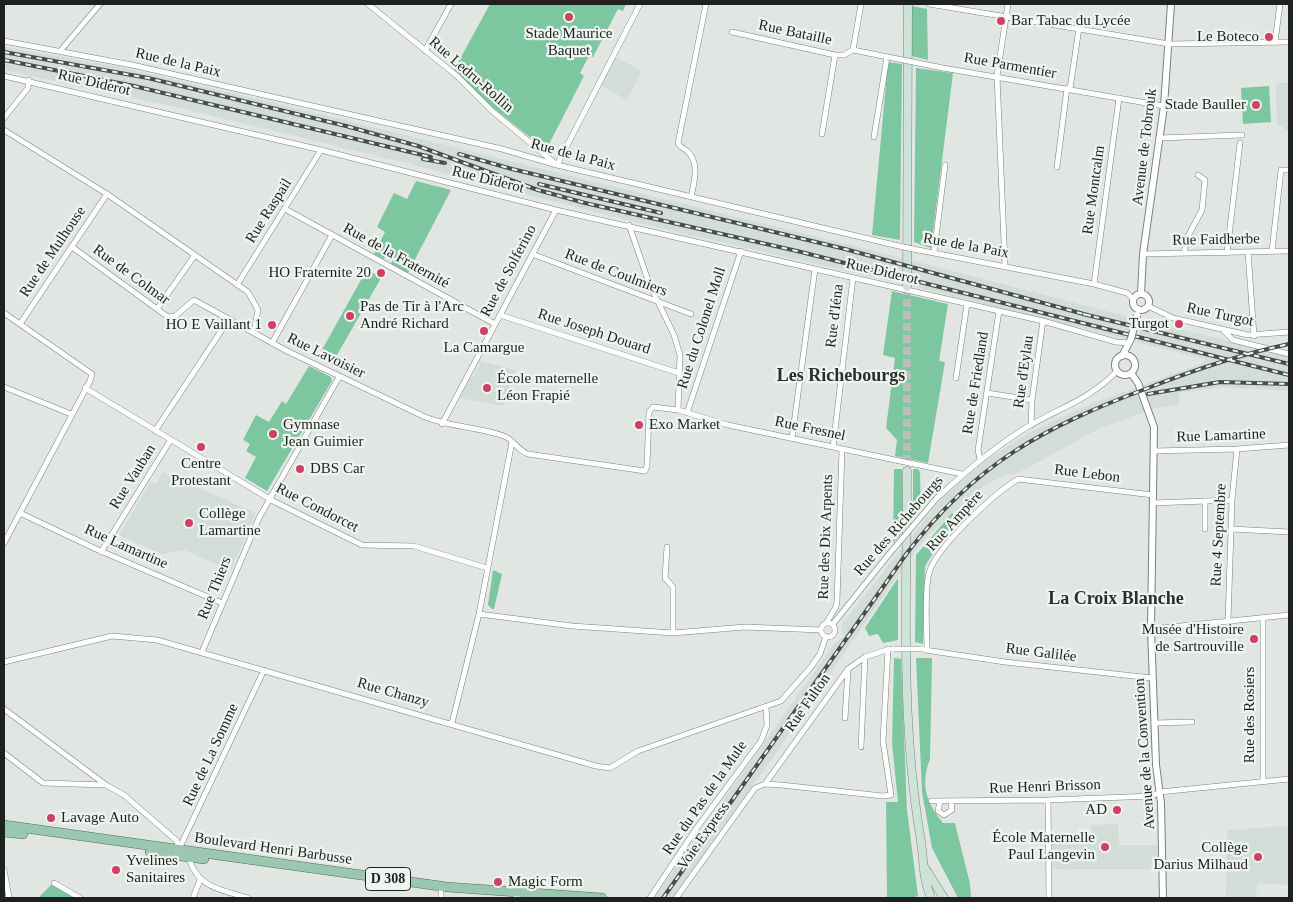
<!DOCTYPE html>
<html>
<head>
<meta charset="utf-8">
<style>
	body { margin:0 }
	#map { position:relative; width:1293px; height:902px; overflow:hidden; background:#e1e6e3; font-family:Georgia,serif }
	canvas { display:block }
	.frame { position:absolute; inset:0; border:5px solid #1f2120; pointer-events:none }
</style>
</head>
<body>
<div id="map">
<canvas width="1293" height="902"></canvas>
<div class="frame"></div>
</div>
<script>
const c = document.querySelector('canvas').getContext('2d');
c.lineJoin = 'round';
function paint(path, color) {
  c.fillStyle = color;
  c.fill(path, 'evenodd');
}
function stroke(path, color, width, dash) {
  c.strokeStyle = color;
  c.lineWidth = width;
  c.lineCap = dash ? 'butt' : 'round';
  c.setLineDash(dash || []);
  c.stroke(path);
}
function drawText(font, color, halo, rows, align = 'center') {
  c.font = font + ' Georgia,serif';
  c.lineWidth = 4.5;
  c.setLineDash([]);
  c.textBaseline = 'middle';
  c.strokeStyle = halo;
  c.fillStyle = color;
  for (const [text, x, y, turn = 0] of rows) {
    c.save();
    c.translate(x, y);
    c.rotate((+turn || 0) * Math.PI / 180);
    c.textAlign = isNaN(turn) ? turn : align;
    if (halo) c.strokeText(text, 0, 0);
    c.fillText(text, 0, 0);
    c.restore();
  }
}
const built = new Path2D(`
	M4 47 115 66 271 102 903 258 1133 318 1127 339 903 284 630 221 406 163 180 108 4 70Z
	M615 57 642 71 627 100 600 85Z
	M1276 83H1289V130L1284 131V125L1277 126Z
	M1142 320 1289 356V391L1224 387 1179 393V405L1155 408 1098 429 1020 472 1004 476 986 484 927 536 893 582 769 763 672 898H654L835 643 844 637 841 625 942 498 987 459 1034 430 1088 405 1203 363 1205 359 1137 342Z
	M480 361 515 370 504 406 460 398 470 379 475 375 476 368H479Z
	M163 472 256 513 231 570 184 550 162 554 119 535 151 481 156 484Z
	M1118 824 1119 845H1158L1159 862H1152L1151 869H1053L1052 836H1092L1091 825Z
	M1289 826V885L1257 883 1256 898H1226L1227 830Z`);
const green = new Path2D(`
	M490 4H626L623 11 618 9 593 57 589 56 580 73 584 76 546 150 492 107 454 70Z
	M912 6 927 9 928 60 911 56Z
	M888 62 902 64 900 240 872 235Z
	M916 68 953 73 931 248 914 242Z
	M1269 86 1271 122 1243 124 1241 88Z
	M416 181 451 190 408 273 391 264 393 259 386 255 384 259 374 254 385 232 377 227 394 193 407 199Z
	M367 269 381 278 337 355 335 354 332 364 318 357Z
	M892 291 948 304 939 361 945 362 928 463 895 456 897 440 886 428 895 358 883 355Z
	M309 366 331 377 332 381 267 491 245 478 256 457 246 451 250 444 243 440 256 415 269 422 282 401 286 404Z
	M894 469H902L903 532 893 543Z
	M913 469H918L920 472 921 509 913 519Z
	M952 513 956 518 925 566 923 644 915 642 916 555Z
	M493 570 502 574 494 609H492L488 605Z
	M898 578V640L883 643 878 634 869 636 865 628Z
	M894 658 901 659 907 810 918 896 913 898H887L886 802H898L892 743Z
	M916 658H932L930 759C920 785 926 802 943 823H955L970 884 971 898H958L932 848 922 792Z
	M52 884 77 898H38Z`);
const secondaryTunnel = new Path2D(`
	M907 287V471`);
const minor = new Path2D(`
	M368 4 457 76 492 111 557 165
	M929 4 1169 44 1289 42
	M732 32 835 55H844L853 50
	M4 41 132 65 502 149 557 165 903 247
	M1275 42 1280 4
	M61 50 100 4
	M853 50 861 4
	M853 50 888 57
	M425 51 451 4
	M943 68 1164 106
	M4 76 321 150 556 210 1043 321 1116 342 1128 343
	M1070 89 1079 28
	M4 118 28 88 29 80
	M4 130 107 194 248 292 258 310 254 332
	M822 134 835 55
	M874 137 887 57
	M1159 138 1242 135
	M557 165 640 4
	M1057 167 1067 88
	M691 197C694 183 699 166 690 154 687 149 681 149 678 143L706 4
	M285 209 495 324
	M629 225 649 283 674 335 680 355 678 410
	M72 247 168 317 175 316 194 300 287 351 425 417C450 427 478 427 504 436 513 439 517 450 528 454L645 471 647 466 649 412 653 407 678 410 728 425 962 474
	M913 249 1094 284 1127 293 1133 299
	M1272 251 1281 170H1289
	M934 252 945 165
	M1248 252 1254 336
	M1184 253 1187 238 1202 210 1205 180 1198 175
	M1227 253 1240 143
	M532 254 691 314
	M1143 254 1289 251
	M1005 265 997 76 1008 4
	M1094 284 1119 98
	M237 285 321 150
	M1148 306 1173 318 1248 335 1289 332
	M157 309 195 255
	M4 313 92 374 90 381 4 543
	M500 315 679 373
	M20 324 107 194
	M1224 331 1233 340 1289 354
	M272 343 332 235
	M956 378 967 304
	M4 387 71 414
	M85 388 273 501 362 545 414 546 487 568
	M987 393 1032 400
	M687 413 741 251
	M442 424 556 210
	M1031 425 1032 400 1043 321
	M155 431 229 319
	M792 438 815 269
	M833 447 853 278
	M1154 451 1237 449 1289 445
	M980 459 978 450 999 311
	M936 499C965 472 995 446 1029 426 1062 407 1090 399 1117 371
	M1153 503 1232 500
	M20 513 96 549 222 603
	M1205 529V501
	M1231 529 1289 532
	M667 547 665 578 673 587V633
	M101 552 170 441
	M479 614 572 626 673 633 745 627 821 630
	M1228 621 1232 500 1237 449
	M826 623 836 607 837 601 842 449
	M821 630a7 7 0 1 1 14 0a7 7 0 1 1-14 0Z
	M833 624 890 553
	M1151 629 1289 615
	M925 650 1005 662 1152 678
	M927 650C927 629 924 592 929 573 936 547 995 493 1018 479L1153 495
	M202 652 259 518 339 377
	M4 662 112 636 157 640 596 766 610 768 638 751 781 701 811 667 820 654 826 636
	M4 709 106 785 124 795 177 841 179 850
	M845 718 848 670
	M452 723 479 614 512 442
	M1154 723 1192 722
	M861 747 865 657
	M4 753 43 783 106 785
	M1263 781V618
	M765 784 848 669 865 657 890 649
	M1048 800 1049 898
	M931 801 1048 800 1153 796 1159 792 1289 779
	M940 801 938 811 944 815 952 810 951 802
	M179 849 264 670
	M189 858C197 888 222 890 248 898
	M4 870 9 898
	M54 883 80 898
	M516 896 519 898
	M193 898 200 880
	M441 898V891
	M650 898 696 829 761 741 767 725 766 707
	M676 898 755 788 765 784 781 785 883 796 891 795 883 741 888 649`);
const tertiary = new Path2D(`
	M1133 302a8 8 0 1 1 16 0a8 8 0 1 1-16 0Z
	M1141 294 1143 254 1164 106 1171 4
	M1115 365a10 10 0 1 1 20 0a10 10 0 1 1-20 0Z
	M1122 356 1131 339
	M1131 373 1138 383 1154 427 1151 629 1156 765 1161 803 1163 898`);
const secondary = new Path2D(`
	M907 287 908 4
	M907 471C907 592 900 715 920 835 924 856 922 878 931 898
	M925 868 944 898`);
const primary = new Path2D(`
	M4 825 447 887 602 898
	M4 832 23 834
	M150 852 204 859`);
const rail = new Path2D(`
	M4 52 148 78 346 126 418 146 538 190 585 203 797 251 1289 375
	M4 60 134 86 431 157
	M459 154 512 169 845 249 1091 316
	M423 159 445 163
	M539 184 661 213
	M1083 314 1289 364
	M1148 394 1220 382 1289 384
	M663 898 907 553C976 463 1044 427 1148 388 1194 370 1241 354 1289 344`);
const minorBridge = new Path2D(`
	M888 57 943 68
	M903 247 913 249
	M890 553 936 499
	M894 649H922`);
const tertiaryBridge = new Path2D(`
	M1131 339 1137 315`);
const markers = [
	[569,17,5,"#d04064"],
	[1001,21,5,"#d04064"],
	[1269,37,5,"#d04064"],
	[1256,105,5,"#d04064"],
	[381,273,5,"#d04064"],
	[350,316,5,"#d04064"],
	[1179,324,5,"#d04064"],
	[272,325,5,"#d04064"],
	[484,331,5,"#d04064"],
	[487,388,5,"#d04064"],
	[639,425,5,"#d04064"],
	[273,434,5,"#d04064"],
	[201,447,5,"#d04064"],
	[300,469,5,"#d04064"],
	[189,523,5,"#d04064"],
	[1254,639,5,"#d04064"],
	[1117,810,5,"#d04064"],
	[51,818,5,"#d04064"],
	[1105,847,5,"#d04064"],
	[1258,857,5,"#d04064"],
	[116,870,5,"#d04064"],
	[498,882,5,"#d04064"]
];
const shields = [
	[388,879,45]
];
const shieldNames = [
	["D 308",388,879]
];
const poiNames = [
	["Bar Tabac du Lycée",1011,21],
	["Stade Maurice",569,34,"center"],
	["Baquet",569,51,"center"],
	["Le Boteco",1259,37,"right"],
	["Stade Bauller",1246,105,"right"],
	["HO Fraternite 20",371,273,"right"],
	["Pas de Tir à l'Arc",360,307],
	["André Richard",360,324],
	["Turgot",1169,324,"right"],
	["HO E Vaillant 1",262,325,"right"],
	["La Camargue",484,348,"center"],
	["École maternelle",497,379],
	["Léon Frapié",497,396],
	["Gymnase",283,425],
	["Jean Guimier",283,442],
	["Exo Market",649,425],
	["Centre",201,464,"center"],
	["Protestant",201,481,"center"],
	["DBS Car",310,469],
	["Collège",199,514],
	["Lamartine",199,531],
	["Musée d'Histoire",1244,630,"right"],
	["de Sartrouville",1244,647,"right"],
	["AD",1107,810,"right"],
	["Lavage Auto",61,818],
	["École Maternelle",1095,838,"right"],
	["Paul Langevin",1095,855,"right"],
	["Collège",1248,848,"right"],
	["Darius Milhaud",1248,865,"right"],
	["Yvelines",126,861],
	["Sanitaires",126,878],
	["Magic Form",508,882]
];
const streetNames = [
	["Rue Bataille",795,33,12],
	["Rue de la Paix",178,63,13],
	["Rue Parmentier",1010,66,10],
	["Rue Ledru-Rollin",471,75,41],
	["Rue Diderot",94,83,13],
	["Avenue de Tobrouk",1145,147,-83],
	["Rue de la Paix",573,155,15],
	["Rue Diderot",488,180,14],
	["Rue Montcalm",1094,190,-82],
	["Rue Raspail",269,211,-58],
	["Rue Faidherbe",1216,240,-1],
	["Rue de la Paix",966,246,10],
	["Rue de Mulhouse",53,252,-56],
	["Rue de la Fraternité",396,256,29],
	["Rue de Solferino",509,271,-62],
	["Rue Diderot",882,272,13],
	["Rue de Coulmiers",616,273,21],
	["Rue de Colmar",131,275,36],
	["Rue Turgot",1220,315,12],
	["Rue d'Iéna",835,316,-83],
	["Rue du Colonel Moll",702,328,-72],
	["Rue Joseph Douard",594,332,18],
	["Rue Lavoisier",326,356,26],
	["Rue d'Eylau",1024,372,-82],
	["Rue de Friedland",976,383,-81],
	["Rue Fresnel",810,429,12],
	["Rue Lamartine",1221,436,-2],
	["Rue Lebon",1087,474,7],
	["Rue Vauban",133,477,-58],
	["Rue Condorcet",317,508,27],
	["Rue Ampère",955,521,-48],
	["Rue des Richebourgs",899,526,-49],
	["Rue 4 Septembre",1219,535,-87],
	["Rue des Dix Arpents",826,537,-88],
	["Rue Lamartine",126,547,24],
	["Rue Thiers",215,588,-68],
	["Rue Galilée",1041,653,7],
	["Rue Chanzy",393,693,16],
	["Rue Fulton",808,703,-55],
	["Rue des Rosiers",1250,715,-90],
	["Avenue de la Convention",1145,754,-94],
	["Rue de La Somme",211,755,-65],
	["Rue Henri Brisson",1045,787,-2],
	["Rue du Pas de la Mule",705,798,-55],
	["Voie Express",704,836,-55],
	["Boulevard Henri Barbusse",273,849,8]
];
const quarterNames = [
	["Les Richebourgs",841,376],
	["La Croix Blanche",1116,599]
];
paint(built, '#d1ddd6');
paint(green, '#7dc7a0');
stroke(secondaryTunnel, '#babfbc', 8, [8, 4]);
stroke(minor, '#7c807d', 6);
stroke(tertiary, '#7c807d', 8);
stroke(secondary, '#7c807d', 9);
stroke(primary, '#44755c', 10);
stroke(minor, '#fff', 5);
stroke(tertiary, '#fff', 6);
stroke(secondary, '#cde3d8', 8);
stroke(primary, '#9bc7b0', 9);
stroke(rail, '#4a4c4b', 4);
stroke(rail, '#eef4f0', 2, [5.5]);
stroke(minorBridge, '#7c807d', 6, []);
stroke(tertiaryBridge, '#7c807d', 8, []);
stroke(minorBridge, '#fff', 5);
stroke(tertiaryBridge, '#fff', 6);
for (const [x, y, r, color] of markers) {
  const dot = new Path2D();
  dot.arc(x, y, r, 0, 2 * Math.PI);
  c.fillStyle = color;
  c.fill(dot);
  stroke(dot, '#eef4f0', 2);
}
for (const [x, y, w] of shields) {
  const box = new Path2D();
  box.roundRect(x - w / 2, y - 11.5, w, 23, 4);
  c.fillStyle = '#eef4f0';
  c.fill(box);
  stroke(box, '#1f2120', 1);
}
drawText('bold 14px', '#1f2120', null, shieldNames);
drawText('15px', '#1f2120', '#eef4f0', poiNames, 'left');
drawText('15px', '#1f2120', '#eef4f0', streetNames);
drawText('bold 18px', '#2a2e2c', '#eef4f0', quarterNames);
</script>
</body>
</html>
